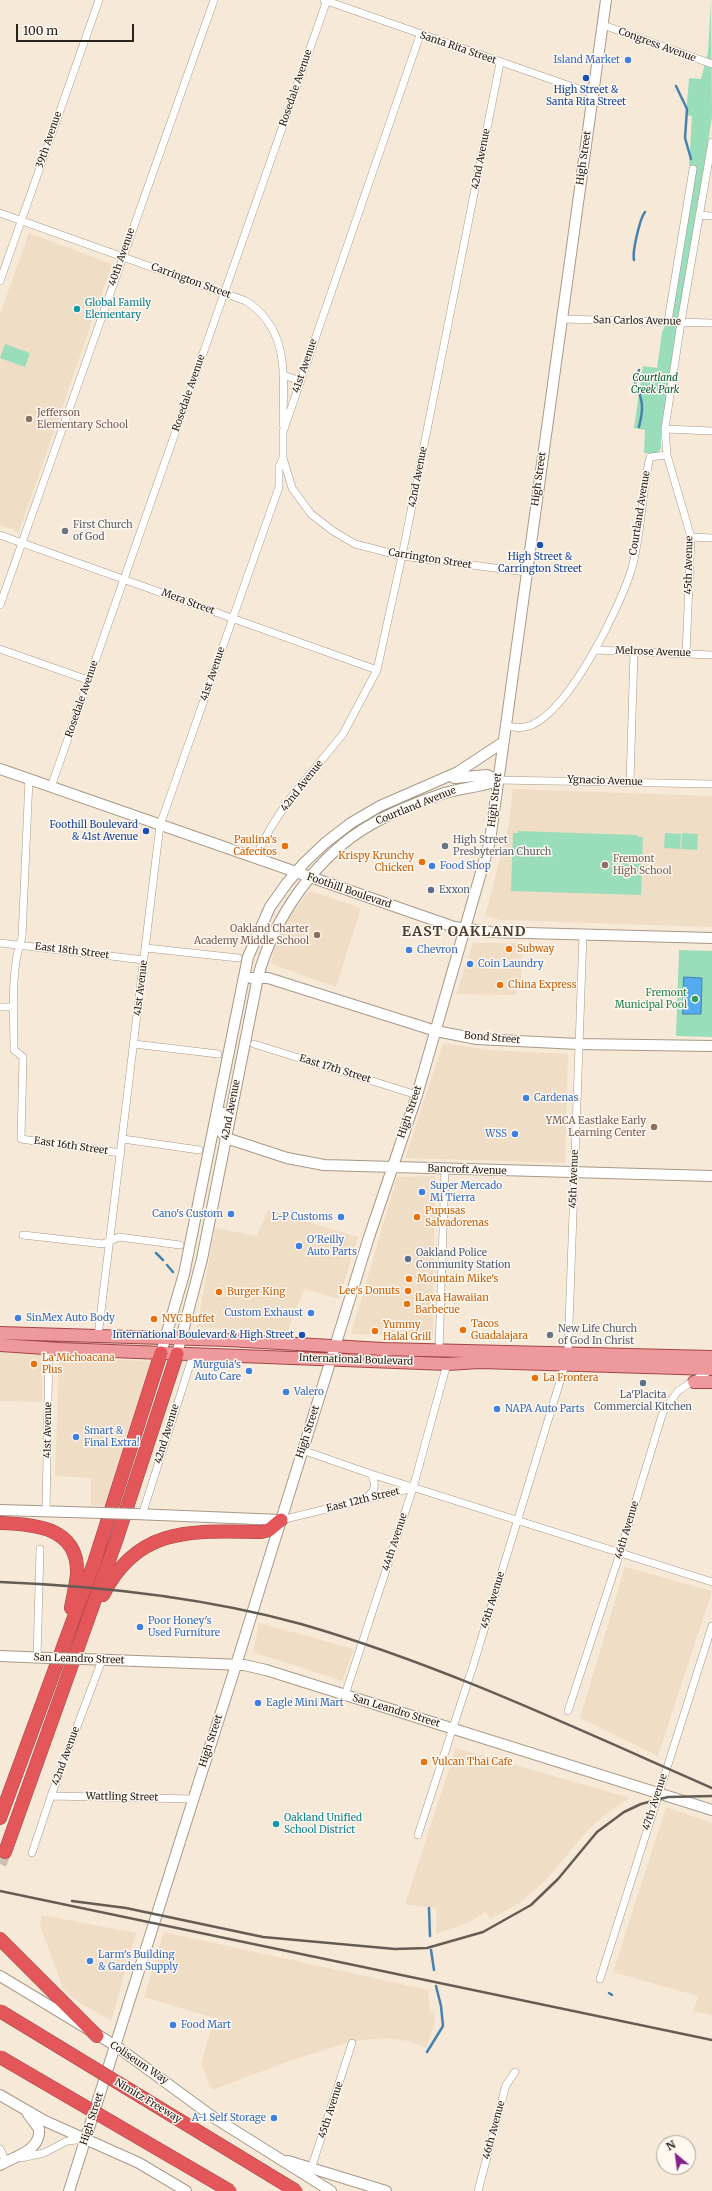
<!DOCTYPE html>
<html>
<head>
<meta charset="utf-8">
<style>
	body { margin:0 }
	#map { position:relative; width:712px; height:2191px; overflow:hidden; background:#f7e9d7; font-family:Merriweather,serif }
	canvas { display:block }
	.north { position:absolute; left:656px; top:2135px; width:40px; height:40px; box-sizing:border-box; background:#fef8f1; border:1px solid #a8a39c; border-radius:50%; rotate:331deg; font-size:11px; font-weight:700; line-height:16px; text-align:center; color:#28231d }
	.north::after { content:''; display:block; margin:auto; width:14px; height:18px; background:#82228c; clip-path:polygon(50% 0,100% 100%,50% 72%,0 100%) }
	.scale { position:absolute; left:16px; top:24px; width:118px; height:18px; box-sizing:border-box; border:2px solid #28231d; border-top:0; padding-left:5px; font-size:12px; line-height:14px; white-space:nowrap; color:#28231d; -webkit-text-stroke:3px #fef8f1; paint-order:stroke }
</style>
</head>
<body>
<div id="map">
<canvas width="712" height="2191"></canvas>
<div class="north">N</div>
<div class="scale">100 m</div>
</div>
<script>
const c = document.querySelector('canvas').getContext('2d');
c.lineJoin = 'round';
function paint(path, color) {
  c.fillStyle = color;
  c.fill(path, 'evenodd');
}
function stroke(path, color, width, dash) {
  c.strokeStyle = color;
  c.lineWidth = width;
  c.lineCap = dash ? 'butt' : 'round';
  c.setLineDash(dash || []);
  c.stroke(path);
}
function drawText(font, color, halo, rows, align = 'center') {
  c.font = font + ' Merriweather,serif';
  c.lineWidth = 3;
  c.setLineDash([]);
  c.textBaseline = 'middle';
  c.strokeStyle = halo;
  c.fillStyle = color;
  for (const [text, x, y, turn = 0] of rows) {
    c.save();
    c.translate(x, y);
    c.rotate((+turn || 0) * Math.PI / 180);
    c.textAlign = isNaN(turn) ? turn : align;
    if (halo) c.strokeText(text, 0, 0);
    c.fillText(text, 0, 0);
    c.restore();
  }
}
const built = new Path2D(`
	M29 233 112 264 19 532 0 525V314Z
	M513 789 712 796V927L501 920 485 916 509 824Z
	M311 891 361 908 336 987 271 964 275 946 285 923 308 892Z
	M473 943H522L521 983H518L515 995 456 994Z
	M443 1043 487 1050 568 1054 565 1163 405 1158Z
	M435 1176 433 1336 351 1334 397 1177Z
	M268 1210 358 1237 339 1299 304 1289 287 1333 197 1327 215 1228 257 1236Z
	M0 1352 42 1354V1402L0 1401Z
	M59 1358 151 1361 104 1506 91 1505V1478L55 1476Z
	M625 1567 712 1591 658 1756 580 1718Z
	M259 1623 354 1649 342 1681 253 1652Z
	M456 1748 630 1798 608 1812 587 1831 547 1879 521 1902 490 1919 486 1912 467 1923 436 1934 437 1909 405 1904Z
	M666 1807 712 1823V2015L693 2011 698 1996 613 1972Z
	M42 1915 136 1933 111 2021 77 2001 63 1989 40 1925Z
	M164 1932 428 1990 430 2012H434L435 2023 426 2048 408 2041 386 2038 352 2041 284 2063 212 2090 201 2064 214 2018 144 1997Z`);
const green = new Path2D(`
	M711 0 712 117 661 431V448L657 454 644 453 645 430 634 428 643 366 657 368 662 332 672 312 695 167 689 165 692 116 686 115 689 78 701 79 708 52Z
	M5 344 30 353 25 367 0 358Z
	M518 831 637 835 638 837H643L641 895 511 891 513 833H518Z
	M665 833 681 834 680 849 664 848Z
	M682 833 698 834 697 850 681 849Z
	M679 950 712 951V1037L676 1036Z`);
const water = new Path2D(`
	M684 977 702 978 701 1014H683Z`);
const stream = new Path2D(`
	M676 86 687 109 685 138 691 159
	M634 260C632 252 640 218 645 212
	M639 370 635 382C643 401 644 407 639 427
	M156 1253 163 1260
	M167 1265 173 1272
	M429 1908 430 1936
	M431 1950 434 1970
	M609 1993 612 1995
	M427 2052 443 2026 441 2006 436 1986`);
const highwayTunnel = new Path2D(`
	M0 1864 5 1852`);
const street = new Path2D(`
	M324 0 593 94
	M603 25 712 64
	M0 213 246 301C291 330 283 378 283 425
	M699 215 712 216
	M0 281 99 0
	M562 319 712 323
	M668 321 693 169
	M283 375 300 381
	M665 429 712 431
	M283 458 292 488 311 514 333 531 355 544 402 556 526 572
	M0 535 377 670
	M691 537 712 538
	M0 605 214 0
	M0 649 88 680
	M595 650 712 655
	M686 654 691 537 667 455 665 429 681 322 712 142
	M505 726C514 727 523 729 532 725 571 707 618 611 631 571 642 535 641 494 650 457L667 455
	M29 779 22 937C10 970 14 1015 14 1050L23 1057 21 1139 121 1153
	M498 780 712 784
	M630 782 634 652
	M51 787 327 0
	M255 858 270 829 288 801 343 734 377 670 402 556 500 63
	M0 943 144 960
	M146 948 238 958
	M0 1007H14
	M134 1044 218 1054
	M254 1044 417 1095
	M123 1139 199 1150
	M23 1235 103 1244 119 1237 180 1245
	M98 1336 160 825 279 487V467L283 458V432L420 35
	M439 1350 445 1169
	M568 1352 583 935
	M302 1450 371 1474 712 1582
	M366 1498C375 1490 377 1486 371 1474
	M46 1511 49 1348
	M142 1515 193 1355
	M281 1520 413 1488
	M37 1658 40 1549
	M345 1695 413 1488 447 1364
	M568 1711 620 1553 663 1412 678 1391 712 1369
	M51 1796 193 1799
	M418 1835 473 1666 565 1365
	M32 1853 51 1796 102 1660
	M600 1979 712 1626
	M0 2149 6 2162 11 2160
	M21 2158 44 2153 67 2141 85 2139
	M310 2172 352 2043
	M478 2191 506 2085 515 2072`);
const secondary = new Path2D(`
	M0 769 454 927 490 932 712 938
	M454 778 487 775 498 780
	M251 978H268L436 1031 477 1039 578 1044 712 1046
	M223 1113 220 1130 226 1138 287 1158 324 1165 712 1176
	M161 1353 184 1274 248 957 270 907 287 883 304 863 325 843 351 823 380 806 458 772 502 743
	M177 1354 202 1259 258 977C274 917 317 855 372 824 393 812 416 803 439 795 456 788 485 787 498 780
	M0 1510 103 1513
	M135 1514 281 1520
	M0 1656 49 1658
	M83 1659 244 1665 266 1670 712 1810
	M0 1976 116 2046 213 2117 331 2191
	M0 2095 45 2121 139 2163 186 2191
	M288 2161 386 2191
	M0 2165C15 2156 41 2151 39 2129L28 2114
	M69 2191 236 1665 369 1237 417 1095 490 841 606 0`);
const primary = new Path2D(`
	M0 1333 228 1340 383 1349 712 1357
	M0 1345 60 1349 447 1364 480 1362 712 1369
	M694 1382H712`);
const highway = new Path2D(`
	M0 1523C34 1524 79 1527 77 1574 76 1585 73 1597 71 1608
	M103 1595C138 1525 194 1531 261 1532L269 1530 281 1520
	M0 1818 94 1563 161 1353
	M5 1852 116 1541 177 1354
	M0 1939 97 2036`);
const rail = new Path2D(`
	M0 1582C101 1586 203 1597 301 1624 443 1665 577 1729 712 1788
	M0 1891 712 2040
	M72 1901 126 1908 263 1937 395 1949 427 1948 483 1932 531 1905 558 1879 597 1832 624 1812 641 1804 668 1797 712 1796`);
const secondaryBridge = new Path2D(`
	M103 1513 135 1514
	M49 1658 83 1659`);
const highwayBridge = new Path2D(`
	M0 2011 296 2191
	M0 2057 230 2191`);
const markers = [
	[628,60,4,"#3f7fe0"],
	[586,78,4,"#1a4fb4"],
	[77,309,4,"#0f9aa8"],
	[29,419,4,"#8d6e63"],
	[65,531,4,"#6b7280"],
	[540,545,4,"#1a4fb4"],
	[146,831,4,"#1a4fb4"],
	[285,846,4,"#e8710a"],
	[445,846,4,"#6b7280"],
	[422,862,4,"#e8710a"],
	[605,865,4,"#8d6e63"],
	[432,866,4,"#3f7fe0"],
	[431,890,4,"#5c6f8a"],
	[317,935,4,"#8d6e63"],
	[509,949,4,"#e8710a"],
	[409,950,4,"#3f7fe0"],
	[470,964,4,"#3f7fe0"],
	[500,985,4,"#e8710a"],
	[695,999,4,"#2e9e5b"],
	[526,1098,4,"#3f7fe0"],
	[654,1127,4,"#8d6e63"],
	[515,1134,4,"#3f7fe0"],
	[422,1192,4,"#3f7fe0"],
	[231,1214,4,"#3f7fe0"],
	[341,1217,4,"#3f7fe0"],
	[417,1217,4,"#e8710a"],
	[299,1246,4,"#3f7fe0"],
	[408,1259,4,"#5c6f8a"],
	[409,1279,4,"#e8710a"],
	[408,1291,4,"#e8710a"],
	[219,1292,4,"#e8710a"],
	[407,1304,4,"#e8710a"],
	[311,1313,4,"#3f7fe0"],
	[18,1318,4,"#3f7fe0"],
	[154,1319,4,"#e8710a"],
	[463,1330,4,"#e8710a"],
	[375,1331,4,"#e8710a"],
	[302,1335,4,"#1a4fb4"],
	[550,1335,4,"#6b7280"],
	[34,1364,4,"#e8710a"],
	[249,1371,4,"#3f7fe0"],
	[535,1378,4,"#e8710a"],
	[643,1383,4,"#5c6f8a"],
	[286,1392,4,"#3f7fe0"],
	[497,1409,4,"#3f7fe0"],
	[76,1437,4,"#3f7fe0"],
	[140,1627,4,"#3f7fe0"],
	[258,1703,4,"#3f7fe0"],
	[424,1762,4,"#e8710a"],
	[276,1824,4,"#0f9aa8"],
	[90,1961,4,"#3f7fe0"],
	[173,2025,4,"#3f7fe0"],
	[274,2118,4,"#3f7fe0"]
];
const streetNames = [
	["Congress Avenue",657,45,20],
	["Santa Rita Street",458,48,19],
	["Rosedale Avenue",296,88,-71],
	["39th Avenue",49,140,-71],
	["High Street",584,158,-82],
	["42nd Avenue",481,159,-79],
	["40th Avenue",122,257,-71],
	["Carrington Street",191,281,20],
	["San Carlos Avenue",637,321,1],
	["41st Avenue",305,366,-71],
	["Rosedale Avenue",189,393,-71],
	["42nd Avenue",418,477,-79],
	["High Street",539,479,-82],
	["Courtland Avenue",640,513,-81],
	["Carrington Street",430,559,9],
	["45th Avenue",689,565,-89],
	["Mera Street",188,602,20],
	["Melrose Avenue",653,652,2],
	["41st Avenue",213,674,-71],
	["Rosedale Avenue",82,699,-71],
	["Ygnacio Avenue",605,781,2],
	["42nd Avenue",302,786,-52],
	["High Street",495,800,-83],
	["Courtland Avenue",416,806,-22],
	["Foothill Boulevard",349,891,19],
	["East 18th Street",72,951,7],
	["41st Avenue",141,988,-83],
	["Bond Street",492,1038,5],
	["East 17th Street",335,1069,17],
	["42nd Avenue",231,1110,-79],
	["High Street",410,1112,-71],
	["East 16th Street",71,1146,8],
	["Bancroft Avenue",467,1170,2],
	["45th Avenue",574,1179,-88],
	["International Boulevard",356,1360,2],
	["41st Avenue",48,1430,-89],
	["High Street",308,1432,-72],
	["42nd Avenue",167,1434,-73],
	["East 12th Street",363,1500,-14],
	["46th Avenue",627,1530,-73],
	["44th Avenue",395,1542,-72],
	["45th Avenue",493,1600,-73],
	["San Leandro Street",79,1659,2],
	["San Leandro Street",396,1711,17],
	["High Street",211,1741,-72],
	["42nd Avenue",66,1756,-70],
	["Wattling Street",122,1797,1],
	["47th Avenue",655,1802,-72],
	["Coliseum Way",139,2063,34],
	["Nimitz Freeway",148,2101,31],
	["45th Avenue",331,2110,-72],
	["High Street",92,2119,-72],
	["46th Avenue",494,2130,-75]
];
const shopNames = [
	["Island Market",620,60,"right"],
	["Food Shop",440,866],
	["Chevron",417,950],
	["Coin Laundry",478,964],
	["Cardenas",534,1098],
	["WSS",507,1134,"right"],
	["Super Mercado",430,1186],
	["Mi Tierra",430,1198],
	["Cano's Custom",223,1214,"right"],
	["L-P Customs",333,1217,"right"],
	["O'Reilly",307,1240],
	["Auto Parts",307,1252],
	["Custom Exhaust",303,1313,"right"],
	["SinMex Auto Body",26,1318],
	["Murguia's",241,1365,"right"],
	["Auto Care",241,1377,"right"],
	["Valero",294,1392],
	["NAPA Auto Parts",505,1409],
	["Smart &",84,1431],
	["Final Extra!",84,1443],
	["Poor Honey's",148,1621],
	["Used Furniture",148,1633],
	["Eagle Mini Mart",266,1703],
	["Larm's Building",98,1955],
	["& Garden Supply",98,1967],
	["Food Mart",181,2025],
	["A-1 Self Storage",266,2118,"right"]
];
const transitNames = [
	["High Street &",586,90],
	["Santa Rita Street",586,102],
	["High Street &",540,557],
	["Carrington Street",540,569],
	["Foothill Boulevard",138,825,"right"],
	["& 41st Avenue",138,837,"right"],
	["International Boulevard & High Street",294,1335,"right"]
];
const cultureNames = [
	["Global Family",85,303],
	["Elementary",85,315],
	["Oakland Unified",284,1818],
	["School District",284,1830]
];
const parkNames = [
	["Courtland",655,378],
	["Creek Park",655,390]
];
const educationNames = [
	["Jefferson",37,413],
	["Elementary School",37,425],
	["Fremont",613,859],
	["High School",613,871],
	["Oakland Charter",309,929,"right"],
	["Academy Middle School",309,941,"right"],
	["YMCA Eastlake Early",646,1121,"right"],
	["Learning Center",646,1133,"right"]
];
const worshipNames = [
	["First Church",73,525],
	["of God",73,537],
	["High Street",453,840],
	["Presbyterian Church",453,852],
	["New Life Church",558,1329],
	["of God In Christ",558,1341]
];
const foodNames = [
	["Paulina's",277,840,"right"],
	["Cafecitos",277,852,"right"],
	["Krispy Krunchy",414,856,"right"],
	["Chicken",414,868,"right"],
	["Subway",517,949],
	["China Express",508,985],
	["Pupusas",425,1211],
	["Salvadorenas",425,1223],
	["Mountain Mike's",417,1279],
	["Lee's Donuts",400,1291,"right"],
	["Burger King",227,1292],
	["iLava Hawaiian",415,1298],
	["Barbecue",415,1310],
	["NYC Buffet",162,1319],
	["Tacos",471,1324],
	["Guadalajara",471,1336],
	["Yummy",383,1325],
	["Halal Grill",383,1337],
	["La Michoacana",42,1358],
	["Plus",42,1370],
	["La Frontera",543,1378],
	["Vulcan Thai Cafe",432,1762]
];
const serviceNames = [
	["Exxon",439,890],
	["Oakland Police",416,1253],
	["Community Station",416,1265],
	["La'Placita",643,1395,"center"],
	["Commercial Kitchen",643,1407,"center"]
];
const leisureNames = [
	["Fremont",687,993],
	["Municipal Pool",687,1005]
];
const districtNames = [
	["EAST OAKLAND",464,932]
];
paint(built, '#f0ddc6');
paint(green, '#99ddba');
paint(water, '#54abed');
stroke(water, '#4782af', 1);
stroke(stream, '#4782af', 2.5);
stroke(highwayTunnel, '#cec1b2', 13, [13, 6]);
stroke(street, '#a69988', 8);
stroke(secondary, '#a69988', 12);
stroke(primary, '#a24545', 14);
stroke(highway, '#a24545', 14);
stroke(street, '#fff', 7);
stroke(secondary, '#fff', 10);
stroke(primary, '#ee9a9d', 12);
stroke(highway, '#e3575b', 13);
stroke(rail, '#655d54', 2.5);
stroke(secondaryBridge, '#a69988', 12, []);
stroke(highwayBridge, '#a24545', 14, []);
stroke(secondaryBridge, '#fff', 10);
stroke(highwayBridge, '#e3575b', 13);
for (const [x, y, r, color] of markers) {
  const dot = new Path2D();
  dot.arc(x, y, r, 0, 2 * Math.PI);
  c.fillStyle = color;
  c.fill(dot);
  stroke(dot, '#fef8f1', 1.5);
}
drawText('10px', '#28231d', '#fef8f1', streetNames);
drawText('10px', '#366cbe', '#fef8f1', shopNames, 'left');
drawText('10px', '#164399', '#fef8f1', transitNames);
drawText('10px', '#0d838f', '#fef8f1', cultureNames, 'left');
drawText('italic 10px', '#005e3d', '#fef8f1', parkNames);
drawText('10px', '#785e54', '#fef8f1', educationNames, 'left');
drawText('10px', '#5b616d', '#fef8f1', worshipNames, 'left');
drawText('10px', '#c56008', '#fef8f1', foodNames, 'left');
drawText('10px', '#4e5e75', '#fef8f1', serviceNames, 'left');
drawText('10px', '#27864d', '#fef8f1', leisureNames, 'right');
c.letterSpacing = '1px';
drawText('bold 14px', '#4b4032', '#fef8f1', districtNames);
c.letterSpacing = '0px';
</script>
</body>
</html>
